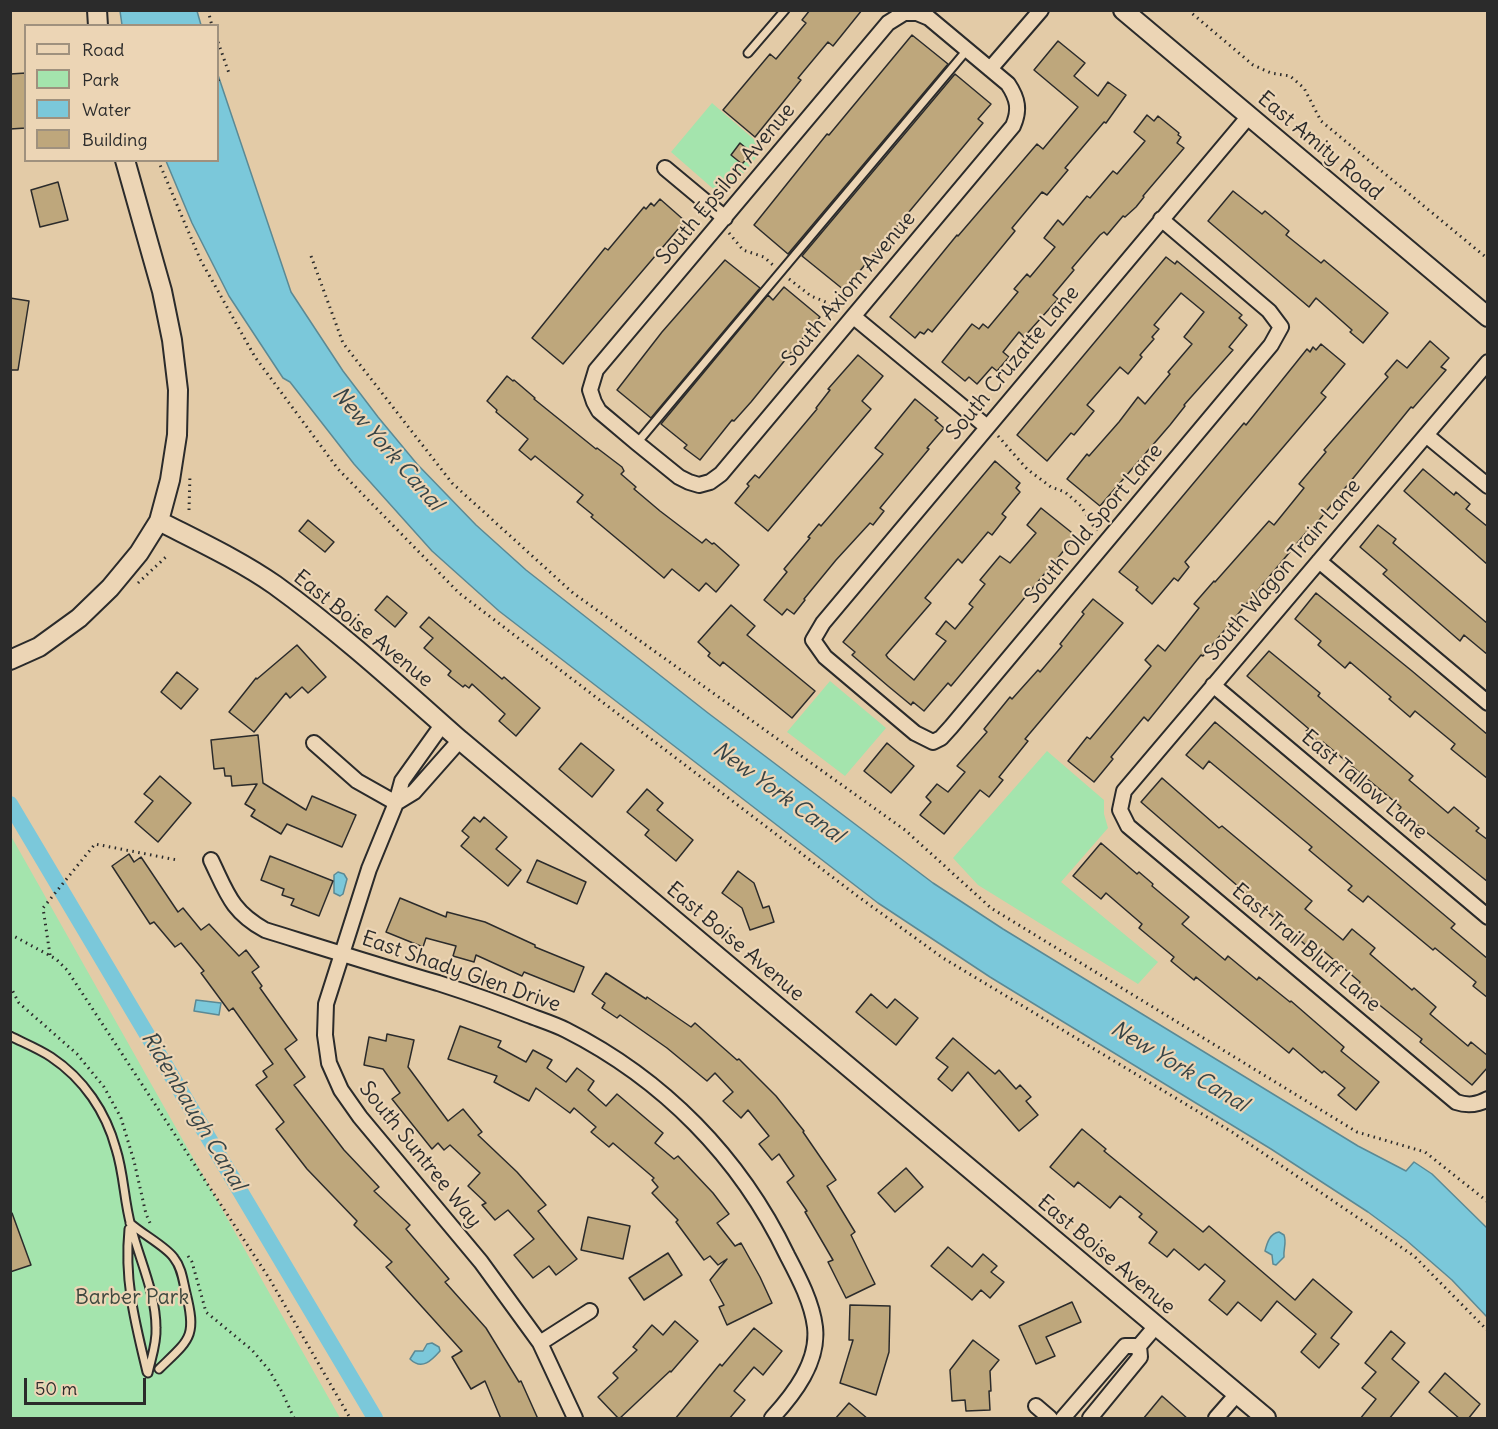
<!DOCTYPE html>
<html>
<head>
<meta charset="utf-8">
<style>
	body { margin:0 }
	#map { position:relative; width:1498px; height:1429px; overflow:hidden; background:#e3cba7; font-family:Delius,sans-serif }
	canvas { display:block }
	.frame { position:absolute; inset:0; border:12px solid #2b2b2b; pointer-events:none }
	.legend { position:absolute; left:24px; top:24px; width:195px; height:138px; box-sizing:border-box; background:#ecd5b5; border:2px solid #9f917e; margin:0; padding:8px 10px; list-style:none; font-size:18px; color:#2b2b2b }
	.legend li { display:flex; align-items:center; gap:12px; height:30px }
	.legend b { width:30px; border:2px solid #9f917e }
	.scale { position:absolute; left:24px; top:1378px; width:122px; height:27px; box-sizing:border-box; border:3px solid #2b2b2b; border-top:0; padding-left:8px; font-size:18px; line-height:21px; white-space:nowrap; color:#2b2b2b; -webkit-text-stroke:4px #ecd5b5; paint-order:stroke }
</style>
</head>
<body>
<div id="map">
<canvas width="1498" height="1429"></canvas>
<div class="frame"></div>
<ul class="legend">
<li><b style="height:8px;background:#ecd5b5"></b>Road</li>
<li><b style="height:16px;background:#a4e4ad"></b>Park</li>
<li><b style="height:16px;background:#7bc8da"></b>Water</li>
<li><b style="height:16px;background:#bea77c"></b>Building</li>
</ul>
<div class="scale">50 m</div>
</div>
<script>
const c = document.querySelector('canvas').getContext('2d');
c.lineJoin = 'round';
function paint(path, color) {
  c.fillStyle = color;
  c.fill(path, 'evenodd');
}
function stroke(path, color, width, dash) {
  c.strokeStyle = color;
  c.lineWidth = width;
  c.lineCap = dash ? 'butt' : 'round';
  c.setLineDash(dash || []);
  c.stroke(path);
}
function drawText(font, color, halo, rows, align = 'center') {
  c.font = font + ' Delius,sans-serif';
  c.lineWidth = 4.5;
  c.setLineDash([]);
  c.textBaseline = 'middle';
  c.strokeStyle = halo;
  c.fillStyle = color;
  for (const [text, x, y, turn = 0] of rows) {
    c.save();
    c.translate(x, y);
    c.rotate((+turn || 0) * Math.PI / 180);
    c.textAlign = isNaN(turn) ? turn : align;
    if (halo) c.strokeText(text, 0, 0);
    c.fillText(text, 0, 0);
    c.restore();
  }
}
const green = new Path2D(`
	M712 103 764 148 731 188 718 193 671 152Z
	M830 681 886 728 845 776 787 732Z
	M1047 751 1104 800V814L1108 828 1061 882 1158 962 1138 984 978 885 953 858Z
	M11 836 340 1418H11Z`);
const water = new Path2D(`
	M120 11H197L201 25H122Z
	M218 75 291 292 343 371 378 417 417 464 476 525 526 570 708 713 933 883 1003 929 1358 1146 1406 1171 1414 1162 1432 1174 1487 1228V1317L1452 1280 1406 1240 1368 1212 1271 1149 990 977 878 903 499 611 432 551 354 464 290 382 283 378 229 296 192 223 166 161 218 160Z
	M338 872 344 874 347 879 343 894 340 896 334 893V875Z
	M196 1000 221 1003 219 1015 194 1011Z
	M1279 1232 1284 1235C1287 1243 1283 1249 1284 1257L1276 1265 1273 1264 1272 1255 1265 1251C1267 1243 1270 1233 1279 1232Z
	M432 1343 439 1347 440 1351C432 1360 422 1371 410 1359L415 1351H423L427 1344Z`);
const canal = new Path2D(`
	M10 804 375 1418`);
const building = new Path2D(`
	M810 10H862L833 46 828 42 798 78 801 80 755 137 723 110 770 54 776 59 806 23 802 20Z
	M912 35 948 64 788 254 754 225 827 134 829 135Z
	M1058 41 1085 63 1074 76 1098 96 1108 82 1126 95 1106 123 1104 122 1065 168 1068 170 1047 195 1042 192 1012 228 1015 231 932 332 928 329 924 334 920 332 915 338 890 317 957 235 958 236 1037 144 1043 149 1078 107 1034 70Z
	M26 73V128L10 129V74Z
	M955 74 991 104 978 119 983 123 844 290 802 256Z
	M1147 115 1154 121 1158 116 1179 133 1178 135 1181 137 1177 143 1184 148 1143 196 1144 197 1136 207 1125 217 1123 216 1107 235 1104 232 1100 235 1072 268 1074 270 1053 295 1058 299 1024 337 1019 332 1003 352 1009 357 997 371 992 367 977 384 969 377 965 381 942 362 972 324 979 329 983 324 988 328 1018 292 1014 289 1027 274 1030 277 1055 247 1044 238 1058 220 1063 225 1087 196 1090 198 1113 171 1117 174 1145 141 1134 132Z
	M740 143 752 153 742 164 731 155Z
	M58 182 68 220 40 227 31 190Z
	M1233 191 1262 214 1265 211 1289 231 1286 235 1321 263 1324 260 1388 313 1363 343 1350 332 1352 330 1316 298 1309 307 1208 221Z
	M660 199 685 221 563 364 532 338 605 248 608 250 644 207 646 209 651 203 654 206Z
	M1166 257 1175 264 1177 261 1242 315 1239 318 1247 325 1229 347 1233 350 1184 405 1185 406 1170 425 1100 506 1067 479 1087 454 1089 456 1119 422 1138 397 1145 404 1170 374 1168 372 1192 344 1184 337 1204 312 1181 293 1154 325 1159 329 1152 337 1154 339 1140 355 1142 357 1128 374 1120 367 1087 405 1094 411 1074 435 1071 433 1047 461 1017 435Z
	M725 260 760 288 651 418 617 390 662 332Z
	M784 287 820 317 751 402 734 421 732 420 700 460 684 448 687 445 661 424 768 295 773 300Z
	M10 298 29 301 18 370H10Z
	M1430 341 1449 358 1441 367 1446 370 1413 408 1411 407 1311 530 1309 529 1203 656 1201 655 1148 721 1144 717 1111 757 1113 759 1094 782 1068 761 1087 737 1090 739 1151 666 1145 660 1158 645 1165 651 1199 608 1194 604 1214 581 1215 582 1269 521 1274 525 1304 488 1299 484 1326 452 1324 450 1388 377 1385 374 1397 360 1407 368Z
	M1321 344 1345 364 1321 393 1326 397 1185 562 1189 567 1178 581 1174 578 1152 604 1136 590 1138 587 1119 572 1244 423 1246 425 1307 349 1310 352 1313 347 1316 350Z
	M858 355 883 376 862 401 871 409 768 531 735 503 749 486 747 484 755 475 759 478 817 409 816 408 830 390 828 389Z
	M507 376 513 381 514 380 535 398 534 399 596 449 597 448 622 467 624 471 621 474 636 487 634 489 660 511 702 543 706 539 712 544 714 543 739 565 716 592 706 583 699 591 672 569 664 578 591 517 593 515 577 502 583 495 535 456 531 460 519 450 528 439 496 412 497 410 487 401Z
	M915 399 938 418 935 420 944 428 927 448 929 449 880 508 884 511 873 525 870 523 836 560 804 599 805 600 794 614 787 609 782 615 764 600 787 572 784 569 810 538 808 537 819 524 821 526 883 454 875 448Z
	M995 461 1020 483 1016 488 1020 492 1002 514 1006 517 992 535 988 532 962 563 958 559 925 598 931 603 886 655 888 658 914 680 946 641 936 634 946 621 955 629 973 607 969 604 985 584 980 580 1000 556 1010 563 1036 533 1027 525 1041 508 1076 536 951 686 948 683 924 711 913 702 911 705 888 686 852 655 855 652 843 642Z
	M1423 469 1454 495 1456 492 1470 504 1466 509 1488 527V565L1404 491Z
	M308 520 334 542 325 552 299 531Z
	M1378 525 1396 539 1393 543 1488 624V655L1464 635 1460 641 1383 574 1387 570 1360 547Z
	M1316 593 1412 671 1488 735V779L1451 749 1455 744 1415 711 1410 717 1389 699 1391 697 1350 662 1345 668 1318 645 1321 641 1295 619Z
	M387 596 407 613 395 627 375 610Z
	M1093 599 1123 623 1025 739 1028 741 999 777 1003 780 989 797 980 790 944 834 920 815 931 802 926 797 937 784 948 792 965 772 957 766 987 732 984 729 1010 697 1012 699 1038 670 1040 672 1062 646 1060 644 1084 614 1082 612Z
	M731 605 755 626 747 635 815 691 792 718 723 662 720 666 708 656 710 653 698 642Z
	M429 617 502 679 504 677 540 708 516 736 499 721 505 714 472 684 469 688 465 685 463 687 448 675 451 671 424 648 433 638 420 627Z
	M297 645 326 677 308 693 302 687 290 698 286 693 254 732 229 712 256 678 257 679Z
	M1269 651 1320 693 1318 696 1413 776 1409 780 1448 813 1454 807 1479 828 1476 831 1488 840V882L1399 810 1401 807 1323 742 1321 744 1306 731 1309 729 1247 676Z
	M177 672 198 689 181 709 161 692Z
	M1215 722 1455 924 1451 928 1488 959V998L1473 986 1476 982 1435 948 1433 950 1368 896 1363 902 1348 890 1352 886 1309 850 1312 847 1209 761 1203 769 1186 755Z
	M258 735 263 783 306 810 312 796 356 815 342 847 287 824 281 834 251 816 255 810 245 804 257 784 232 786 231 776H225L224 768 214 769 211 740Z
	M581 743 614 770 592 797 559 769Z
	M887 743 914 766 891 793 864 771Z
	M160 776 191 803 158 842 135 822 153 801 144 794Z
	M1162 778 1219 828 1222 826 1312 901 1305 909 1343 940 1352 929 1375 948 1370 954 1412 990 1414 988 1436 1007 1430 1014 1468 1046 1471 1042 1488 1056V1067L1472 1085 1420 1042 1422 1039 1357 987 1360 982 1321 949 1316 954 1141 802Z
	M647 789 663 803 657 810 693 840 676 861 645 835 649 830 627 812Z
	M474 817 480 822 484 817 507 837 496 849 521 870 508 886 461 846 469 837 462 831Z
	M1101 843 1137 874 1139 872 1153 884 1152 886 1189 917 1182 924 1225 960 1228 956 1257 980 1259 977 1290 1002 1291 1001 1344 1047 1341 1051 1379 1082 1356 1110 1338 1095 1345 1088 1324 1071 1322 1073 1293 1048 1289 1053 1196 977 1194 980 1171 961 1174 957 1139 928 1142 924 1106 893 1101 899 1073 876Z
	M129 854 134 862 141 857 178 912 183 908 201 930 209 924 239 956 246 950 259 967 252 972 262 986 260 988 297 1040 285 1049 305 1077 294 1085 344 1150 379 1187 374 1191 410 1225 406 1229 449 1279 445 1282 486 1328 519 1382 521 1381 538 1419H501L485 1381 471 1389 452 1357 462 1351 386 1267 392 1262 354 1225 357 1221 307 1169 276 1129 284 1122 256 1085 267 1077 263 1071 273 1064 233 1008 229 1011 201 973 204 971 181 943 175 947 154 922 150 924 112 866Z
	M270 856 333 881 319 916 291 905 294 899 282 895 284 889 261 880Z
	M537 860 586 882 577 904 527 882Z
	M738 871 754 883 763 908 769 906 774 922 750 930 742 908 722 893Z
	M400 898 446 917 447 912 485 922 535 945V947L584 967 574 992 524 972 522 976 476 955 474 962 453 956 456 946 426 938 423 947 386 932Z
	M606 973 646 999 647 997 691 1027 695 1023 737 1060 739 1059 776 1096 804 1131 803 1132 836 1180 827 1186 855 1232 851 1235 875 1284 846 1298 828 1262 833 1260 805 1212 807 1211 787 1182 794 1176 779 1154 772 1160 759 1144 769 1136 748 1110 741 1118 723 1101 733 1092 715 1073 707 1081 667 1048 620 1015 617 1018 602 1008 605 1003 592 994Z
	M871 994 887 1008 895 999 918 1018 896 1045 856 1012Z
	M460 1026 501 1041 498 1047 526 1062 533 1050 552 1060 547 1068 566 1082 577 1068 594 1081 588 1090 606 1106 617 1094 663 1133 655 1143 674 1159 678 1156 713 1193 729 1214 717 1223 735 1246 741 1243 760 1277 772 1303 727 1325 719 1307 724 1305 710 1280 727 1259 718 1265 710 1256 704 1260 676 1222 678 1220 652 1193 658 1187 652 1180 654 1178 613 1143 609 1147 591 1132 596 1127 574 1108 570 1113 536 1088 529 1101 494 1082 497 1076 448 1059Z
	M387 1034 414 1040 408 1067 448 1121 463 1109 482 1132 478 1135 517 1172 546 1205 538 1211 577 1259 556 1275 549 1266 533 1278 514 1255 534 1239 508 1210 495 1220 482 1205 486 1203 468 1186 480 1173 450 1145 444 1150 438 1143 432 1149 392 1099 400 1093 383 1069 364 1065 369 1037 386 1041Z
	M953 1038 995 1074 999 1070 1016 1089 1020 1085 1031 1097 1026 1101 1038 1115 1019 1131 968 1072 952 1091 938 1079 948 1067 936 1058Z
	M1082 1129 1106 1149 1104 1151 1203 1232 1209 1226 1295 1300 1313 1279 1352 1312 1331 1338 1339 1344 1319 1368 1301 1352 1316 1334 1277 1301 1261 1321 1238 1302 1227 1315 1209 1300 1225 1281 1205 1264 1199 1270 1174 1249 1167 1257 1149 1243 1157 1232 1139 1217 1142 1214 1120 1196 1110 1208 1078 1182 1074 1187 1050 1167Z
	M906 1168 923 1187 895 1212 878 1193Z
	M10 1213H12L31 1265 10 1272Z
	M588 1217 630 1226 623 1259 581 1250Z
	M948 1247 972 1267 983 1254 997 1266 991 1272 1004 1282 990 1298 981 1290 972 1300 931 1266Z
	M668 1253 682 1275 644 1300 629 1278Z
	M1072 1302 1081 1322 1046 1337 1055 1356 1036 1364 1019 1326Z
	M850 1305 890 1306 889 1352 876 1395 840 1383 853 1340H849Z
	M675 1321 698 1341 671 1372 670 1371 619 1419 598 1397 618 1378 613 1373 637 1350 633 1347 652 1325 663 1335Z
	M754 1328 782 1351 763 1375 754 1367 734 1391 745 1400 729 1419H675L720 1364 722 1366Z
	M1391 1331 1405 1343 1392 1359 1419 1382 1389 1419H1360L1376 1399 1362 1388 1376 1372 1365 1363Z
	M973 1340 999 1360 990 1371 991 1391H989L990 1410 966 1411 965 1400 952 1401 950 1370Z
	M1445 1373 1480 1404 1468 1419H1460L1429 1392Z
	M1162 1396 1188 1419H1143Z
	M849 1403 868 1419H835Z`);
const path = new Path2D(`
	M208 10 212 26
	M1188 10 1253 65 1271 73 1290 76 1304 88 1321 121 1488 259
	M218 42 230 76
	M218 80 221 78
	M158 160 200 259 255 357 338 469 459 593 856 895 943 958 1232 1132 1414 1256 1488 1331
	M729 233 743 250 764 257 773 265
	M311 256 343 343 452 483 573 593 905 830 991 908 1357 1132 1425 1152 1488 1202
	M789 279 811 296 826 302 838 310
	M998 436 1027 469 1051 487 1065 492 1081 506 1094 527 1099 530
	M189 510 190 474
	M138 583 168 555
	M10 934 56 959 67 970 269 1278 350 1418
	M50 955 43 908 95 844 177 860
	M10 986 19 1003 77 1054 104 1087 121 1118 134 1161 146 1214 150 1223
	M188 1256 192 1262 206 1312 252 1350 269 1370 282 1392 294 1418`);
const lane = new Path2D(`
	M748 53 785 10
	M637 443 967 50
	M10 1036C24 1043 39 1049 51 1057 84 1079 106 1112 116 1149 124 1174 124 1201 131 1226 139 1259 156 1293 156 1328 157 1343 151 1359 148 1373
	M130 1223C142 1234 167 1247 174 1258 182 1268 183 1281 186 1293 197 1337 190 1339 159 1369
	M129 1229C124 1281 135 1322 147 1372`);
const street = new Path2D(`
	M904 13H917L929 18 1008 84C1018 99 1020 110 1013 126L721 474 710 482 699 485 689 482 679 477 637 443 599 411 594 402 590 390 596 370 888 23Z
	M990 69 1041 10
	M665 168 725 218
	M1161 219 1269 311 1281 327 1271 345 951 727 941 738 933 742 915 733 825 657 813 640 823 623 1249 116
	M854 317 987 427
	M1488 362 1124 791 1120 810 1128 826 1456 1102C1468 1106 1477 1105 1488 1099
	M1426 435 1488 486
	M1319 561 1488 703
	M1213 685 1488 917
	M442 725 402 781 396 803 414 792 460 740
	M314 743 357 781 396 803 369 869 326 1004 325 1035 329 1063 341 1090 360 1117 481 1262 540 1343 575 1418
	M211 860C227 893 231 911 265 930 323 948 380 966 438 983 469 993 498 1003 528 1015 541 1020 554 1024 566 1030 663 1079 740 1157 787 1255 798 1276 812 1302 815 1327 819 1362 794 1394 772 1418
	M540 1343 590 1311
	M1139 1346 1156 1326
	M1036 1406 1050 1418
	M1063 1418 1125 1346H1139L1140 1357 1090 1418
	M1216 1418 1237 1394`);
const secondary = new Path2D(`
	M97 10 98 26
	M1123 10 1488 317
	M159 521C198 541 239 560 275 585 340 632 400 687 460 740L1266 1418
	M10 660 39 647 79 618 110 588 139 553 159 521 170 480 177 435 178 390 172 340 162 291 125 160`);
const streetNames = [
	["East Amity Road",1320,146,40],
	["South Epsilon Avenue",726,184,-50],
	["South Axiom Avenue",849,289,-50],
	["South Cruzatte Lane",1013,363,-50],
	["South Old Sport Lane",1094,524,-50],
	["South Wagon Train Lane",1283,570,-50],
	["East Boise Avenue",363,629,39],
	["East Tallow Lane",1364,785,40],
	["East Boise Avenue",735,942,40],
	["East Trail Bluff Lane",1306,948,40],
	["East Shady Glen Drive",461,972,19],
	["South Suntree Way",420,1155,51],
	["East Boise Avenue",1106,1255,40]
];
const parkNames = [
	["Barber Park",132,1298]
];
const waterNames = [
	["New York Canal",387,449,49],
	["New York Canal",778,793,36],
	["New York Canal",1179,1067,31],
	["Ridenbaugh Canal",193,1111,59]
];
paint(green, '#a4e4ad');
paint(water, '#7bc8da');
stroke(water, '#5b8994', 1.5);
stroke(canal, '#7bc8da', 16);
paint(building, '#bea77c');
stroke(building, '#2b2b2b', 1.5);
stroke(lane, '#2b2b2b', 11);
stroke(street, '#2b2b2b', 18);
stroke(secondary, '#2b2b2b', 22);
stroke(path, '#2b2b2b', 3, [1.5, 4.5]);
stroke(lane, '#ecd5b5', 7);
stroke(street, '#ecd5b5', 14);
stroke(secondary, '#ecd5b5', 18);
drawText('21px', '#2b2b2b', '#ecd5b5', streetNames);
drawText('21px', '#3d473e', '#ecd5b5', parkNames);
drawText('italic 22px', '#374345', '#ecd5b5', waterNames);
</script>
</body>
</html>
